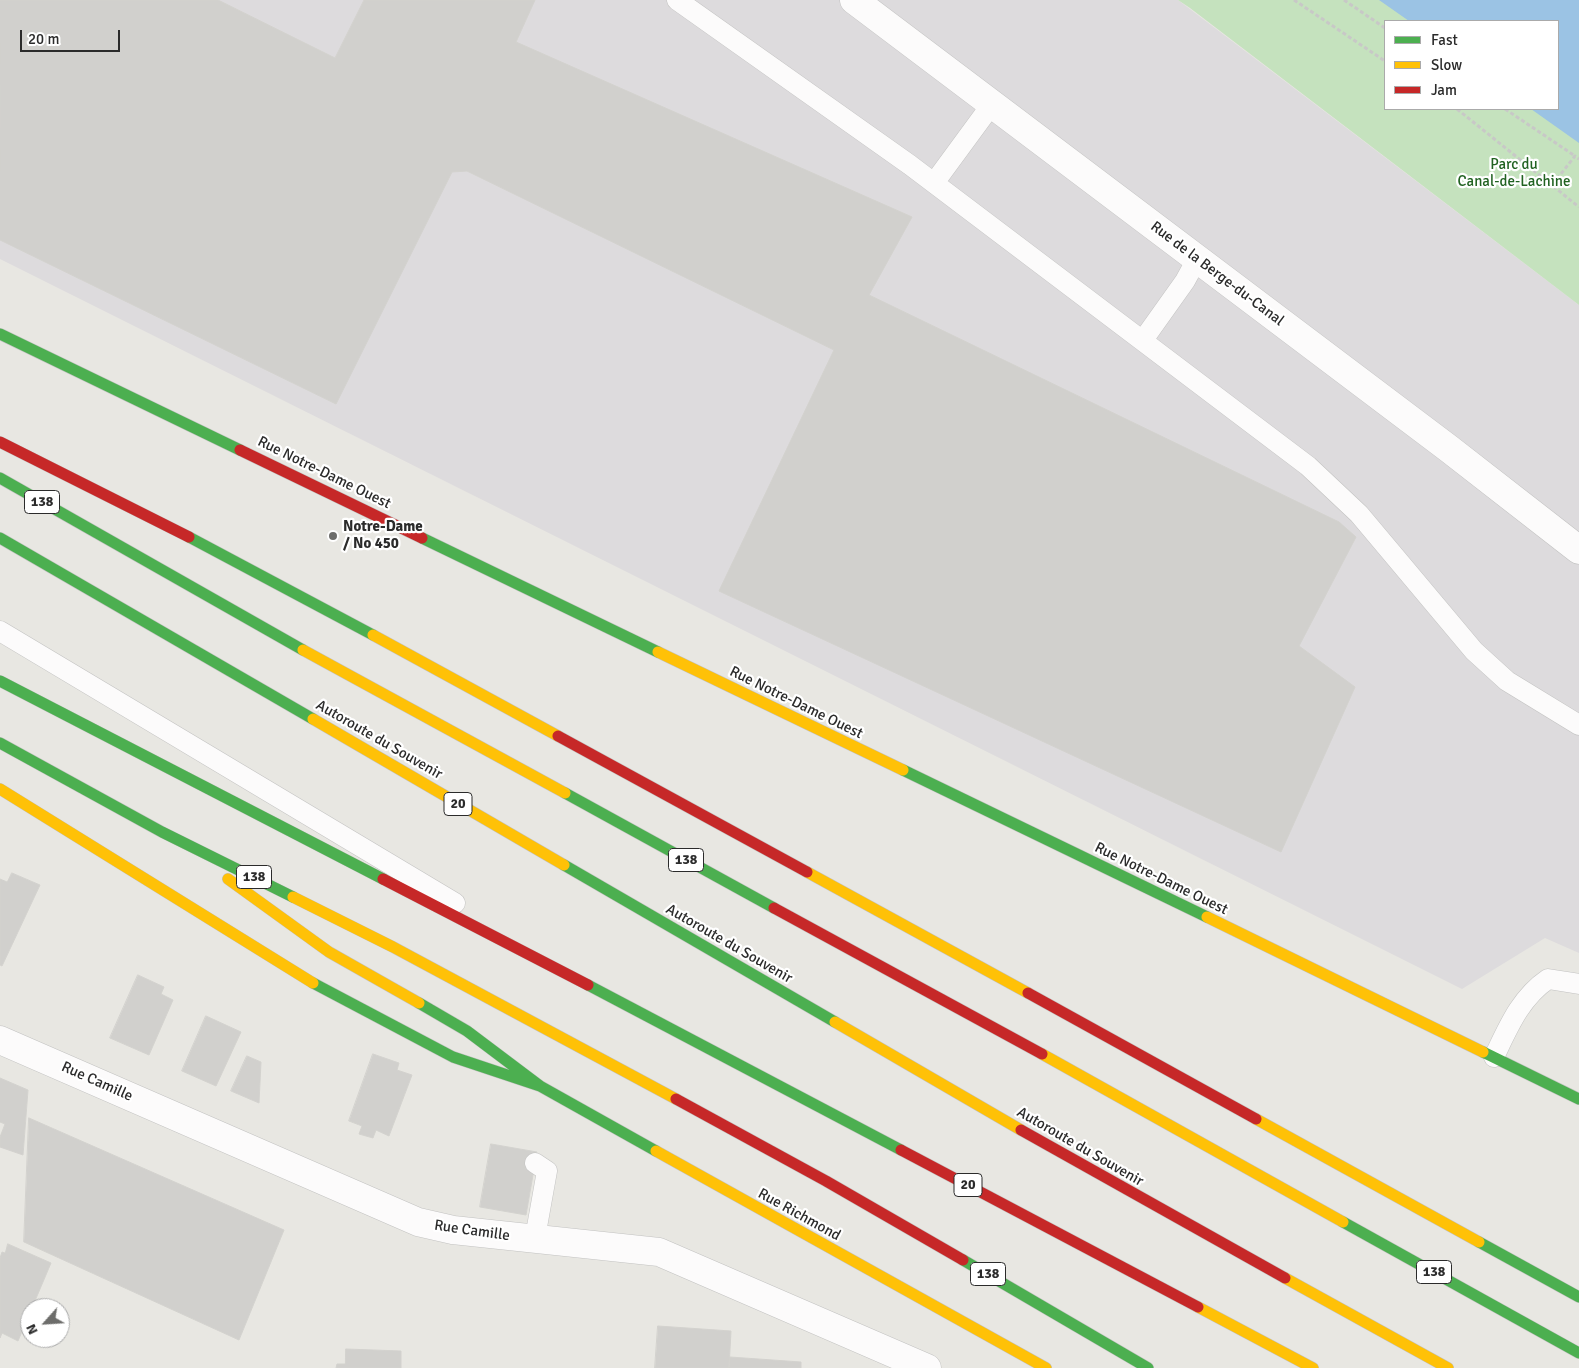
<!DOCTYPE html>
<html>
<head>
<meta charset="utf-8">
<style>
	body { margin:0 }
	#map { position:relative; width:1579px; height:1368px; overflow:hidden; background:#e8e7e2; font-family:Signika,sans-serif }
	canvas { display:block }
	.legend { position:absolute; left:1384px; top:20px; width:175px; height:90px; box-sizing:border-box; background:#fff; border:1px solid #aaa; margin:0; padding:6px 9px; list-style:none; font-size:15px; color:#2b2b2b }
	.legend li { display:flex; align-items:center; gap:10px; height:25px }
	.legend b { width:25px; border:1px solid #aaa }
	.north { position:absolute; left:20px; top:1298px; width:50px; height:50px; box-sizing:border-box; background:#fff; border:1px solid #aaa; border-radius:50%; rotate:244deg; font-size:14px; font-weight:700; line-height:20px; text-align:center; color:#2b2b2b }
	.north::after { content:''; display:block; margin:auto; width:18px; height:22px; background:#6d6d6b; clip-path:polygon(50% 0,100% 100%,50% 72%,0 100%) }
	.scale { position:absolute; left:20px; top:30px; width:100px; height:22px; box-sizing:border-box; border:2px solid #2b2b2b; border-top:0; padding-left:6px; font-size:15px; line-height:18px; white-space:nowrap; color:#2b2b2b; -webkit-text-stroke:4px #fff; paint-order:stroke }
</style>
</head>
<body>
<div id="map">
<canvas width="1579" height="1368"></canvas>
<ul class="legend">
<li><b style="height:6px;background:#4caf50"></b>Fast</li>
<li><b style="height:6px;background:#ffc107"></b>Slow</li>
<li><b style="height:6px;background:#c62828"></b>Jam</li>
</ul>
<div class="north">N</div>
<div class="scale">20 m</div>
</div>
<script>
const c = document.querySelector('canvas').getContext('2d');
c.lineJoin = 'round';
function paint(path, color) {
  c.fillStyle = color;
  c.fill(path, 'evenodd');
}
function stroke(path, color, width, dash) {
  c.strokeStyle = color;
  c.lineWidth = width;
  c.lineCap = dash ? 'butt' : 'round';
  c.setLineDash(dash || []);
  c.stroke(path);
}
function drawText(font, color, halo, rows, align = 'center') {
  c.font = font + ' Signika,sans-serif';
  c.lineWidth = 4.5;
  c.setLineDash([]);
  c.textBaseline = 'middle';
  c.strokeStyle = halo;
  c.fillStyle = color;
  for (const [text, x, y, turn = 0] of rows) {
    c.save();
    c.translate(x, y);
    c.rotate((+turn || 0) * Math.PI / 180);
    c.textAlign = isNaN(turn) ? turn : align;
    if (halo) c.strokeText(text, 0, 0);
    c.fillText(text, 0, 0);
    c.restore();
  }
}
const industrial = new Path2D(`
	M0 0H1178L1579 305V953L1545 938 1462 989 0 259Z`);
const green = new Path2D(`
	M1178 0H1579V305L1190 8ZM1385 21H1558V109H1385Z`);
const water = new Path2D(`
	M1379 0H1579V143L1531 109H1558V21H1409Z`);
const building = new Path2D(`
	M0 0H218L335 58 364 0H535L516 42 912 217 869 295 1339 522 1356 537 1299 646 1355 687 1281 852 719 591 834 350 467 171 452 172 336 404 0 240Z
	M12 873 40 885 2 966 0 965V879L7 882Z
	M138 975 164 987 161 994 173 1000 149 1055 110 1038Z
	M206 1016 241 1032 216 1086 182 1071Z
	M373 1054 399 1063 397 1070 412 1075 389 1136 376 1130 373 1138 359 1134 362 1126 349 1121Z
	M247 1056 261 1062 259 1103 231 1091Z
	M0 1078 28 1090 23 1155 0 1147V1137L5 1124 0 1122Z
	M29 1118 284 1230 239 1340 24 1242Z
	M491 1144 537 1152 526 1215 480 1207Z
	M8 1244 51 1263 18 1341 2 1333 0 1338V1258L2 1252 5 1253Z
	M658 1326 731 1331 729 1368H655Z
	M346 1349 401 1351V1368H336L337 1364H345Z
	M730 1357 801 1362V1368H729Z`);
const path = new Path2D(`
	M1294 0 1385 61
	M1344 0 1385 28
	M1457 109 1579 207
	M1505 109 1575 156
	M1553 184 1575 156 1579 159`);
const lane = new Path2D(`
	M677 0 910 165 1308 466 1359 514 1474 651 1507 681 1579 725
	M934 183 992 104
	M1143 340 1185 281 1197 259
	M0 631 455 903
	M1494 1057C1508 1028 1520 998 1548 979L1579 984
	M535 1163 547 1171 535 1238`);
const street = new Path2D(`
	M854 0 1448 448 1579 550
	M0 1040 418 1222 453 1230 659 1252 927 1368`);
const fast = new Path2D(`
	M0 334 240 450
	M0 478 303 650
	M189 537 373 635
	M0 538 313 719
	M422 538 658 652
	M0 681 383 879
	M0 743 162 832 293 897
	M903 770 1207 917
	M565 793 774 908
	M564 865 835 1022
	M313 983 453 1057 540 1086 656 1151
	M588 985 901 1150
	M419 1003 467 1031 540 1086
	M1483 1052 1579 1099
	M1343 1222 1579 1353
	M1479 1242 1579 1297
	M963 1260 1148 1368`);
const slow = new Path2D(`
	M373 635 558 736
	M303 650 565 793
	M658 652 903 770
	M313 719 564 865
	M0 789 313 983
	M807 872 1028 993
	M228 879 329 952 419 1003
	M293 897 393 947 676 1099
	M1207 917 1483 1052
	M835 1022 1021 1130
	M1042 1054 1343 1222
	M1256 1119 1479 1242
	M656 1151 1046 1368
	M1285 1278 1448 1368
	M1198 1307 1313 1368`);
const jam = new Path2D(`
	M0 442 189 537
	M240 450 422 538
	M558 736 807 872
	M383 879 588 985
	M774 908 1042 1054
	M1028 993 1256 1119
	M676 1099 826 1181 963 1260
	M1021 1130 1285 1278
	M901 1150 1198 1307`);
const markers = [
	[333,536,5,"#6d6d6b"]
];
const shields = [
	[42,502,35],
	[458,804,28],
	[686,860,35],
	[254,877,35],
	[968,1185,28],
	[1434,1272,35],
	[988,1274,35]
];
const shieldNames = [
	["138",42,502],
	["20",458,804],
	["138",686,860],
	["138",254,877],
	["20",968,1185],
	["138",1434,1272],
	["138",988,1274]
];
const parkNames = [
	["Parc du",1514,165],
	["Canal-de-Lachine",1514,182]
];
const streetNames = [
	["Rue de la Berge-du-Canal",1217,274,37],
	["Rue Notre-Dame Ouest",324,473,26],
	["Rue Notre-Dame Ouest",796,703,26],
	["Autoroute du Souvenir",379,740,30],
	["Rue Notre-Dame Ouest",1161,879,26],
	["Autoroute du Souvenir",729,944,30],
	["Rue Camille",97,1082,24],
	["Autoroute du Souvenir",1080,1147,30],
	["Rue Richmond",799,1215,29],
	["Rue Camille",472,1231,8]
];
const poiNames = [
	["Notre-Dame",343,527],
	["/ No 450",343,544]
];
paint(industrial, '#dddbdd');
paint(green, '#c5e2be');
paint(water, '#9bc3e4');
paint(building, '#d1d0cd');
stroke(building, '#d3d2ce', 1);
stroke(lane, '#c2c2c1', 21);
stroke(street, '#c2c2c1', 29);
stroke(fast, '#c2c2c1', 12);
stroke(slow, '#c2c2c1', 12);
stroke(jam, '#c2c2c1', 12);
stroke(path, '#c8c8c7', 3, [4, 2.5]);
stroke(lane, '#fcfbfb', 20);
stroke(street, '#fcfbfb', 28);
stroke(fast, '#4caf50', 11);
stroke(slow, '#ffc107', 11);
stroke(jam, '#c62828', 11);
for (const [x, y, r, color] of markers) {
  const dot = new Path2D();
  dot.arc(x, y, r, 0, 2 * Math.PI);
  c.fillStyle = color;
  c.fill(dot);
  stroke(dot, '#fff', 2);
}
for (const [x, y, w] of shields) {
  const box = new Path2D();
  box.roundRect(x - w / 2, y - 11.5, w, 23, 4);
  c.fillStyle = '#fff';
  c.fill(box);
  stroke(box, '#2b2b2b', 1);
}
drawText('bold 14px', '#2b2b2b', null, shieldNames);
drawText('15px', '#216221', '#fff', parkNames);
drawText('15px', '#2b2b2b', '#fff', streetNames);
drawText('bold 15px', '#2b2b2b', '#fff', poiNames, 'left');
</script>
</body>
</html>
